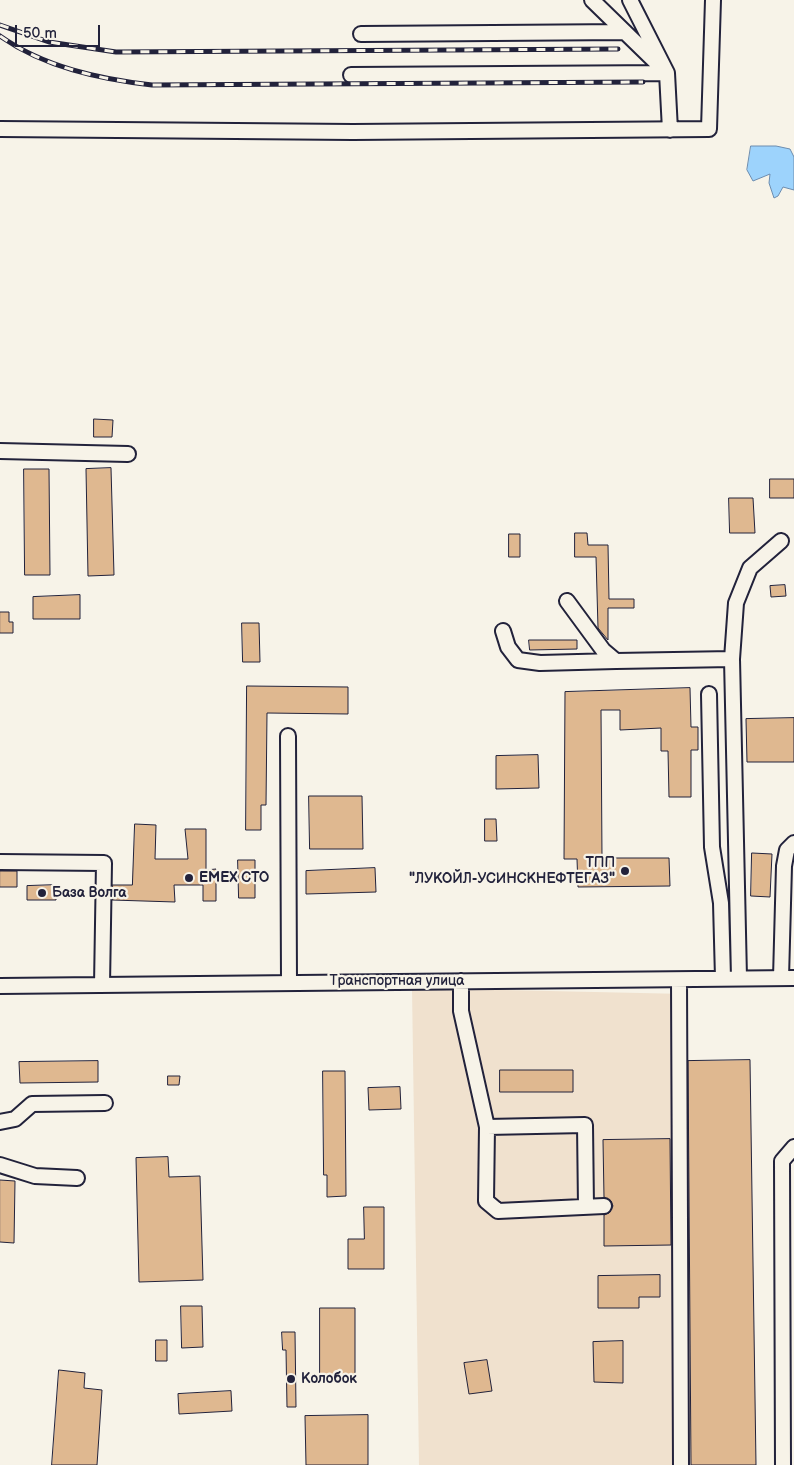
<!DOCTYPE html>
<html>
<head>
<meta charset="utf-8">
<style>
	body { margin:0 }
	#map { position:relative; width:794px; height:1465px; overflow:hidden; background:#f7f3e8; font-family:"Balsamiq Sans",sans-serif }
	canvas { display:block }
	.scale { position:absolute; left:15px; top:25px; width:85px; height:22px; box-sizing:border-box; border:2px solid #22223b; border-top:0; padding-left:6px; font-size:15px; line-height:18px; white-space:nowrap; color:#22223b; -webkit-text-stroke:4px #f7f3e8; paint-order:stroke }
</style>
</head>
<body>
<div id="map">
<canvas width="794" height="1465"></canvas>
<div class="scale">50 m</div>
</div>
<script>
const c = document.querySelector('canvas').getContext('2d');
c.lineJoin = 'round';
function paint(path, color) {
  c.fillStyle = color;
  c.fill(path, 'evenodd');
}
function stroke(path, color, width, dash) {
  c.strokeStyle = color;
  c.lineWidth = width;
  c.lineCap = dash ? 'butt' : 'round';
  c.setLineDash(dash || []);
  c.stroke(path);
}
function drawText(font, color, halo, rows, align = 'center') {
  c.font = font + ' "Balsamiq Sans",sans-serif';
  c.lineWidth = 4.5;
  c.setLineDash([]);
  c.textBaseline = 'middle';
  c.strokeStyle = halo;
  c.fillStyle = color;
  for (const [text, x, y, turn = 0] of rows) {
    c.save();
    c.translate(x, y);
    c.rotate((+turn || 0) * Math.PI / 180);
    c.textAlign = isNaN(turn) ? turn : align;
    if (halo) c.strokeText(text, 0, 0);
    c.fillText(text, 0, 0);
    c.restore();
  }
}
const built = new Path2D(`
	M412 988 686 994 691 1465H419Z`);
const water = new Path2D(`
	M751 146H776L790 149 794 157V190L783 187 778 196 774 198 769 183 770 174 753 181 747 170Z`);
const building = new Path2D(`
	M94 419 113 420 112 437H94Z
	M111 468 114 575 88 576 86 469Z
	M24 469H49L50 575H25Z
	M770 479H794V498H770Z
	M729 498H753L755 533H730Z
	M575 533H587L588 545H608L609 599H634V608H608V640L598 628 596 557H575Z
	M509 534H520V557H509Z
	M785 585 786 596 771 597 770 586Z
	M80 595V619H33V597Z
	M0 612H9V622H13V633H0Z
	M242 623H259L260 662H243Z
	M529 640H577V649L530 650Z
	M247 686 348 687V714L267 713 266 805H261V830H246Z
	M690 688 691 727H698V750H691V797H669L668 751H661V728L620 730V710H601L602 858H669L670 886 578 887 577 859H564L565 692Z
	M794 718V762H747L746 719Z
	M538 755 539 788 496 789V756Z
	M309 796H362L363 849H310Z
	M485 819H496L497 841H485Z
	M135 824 156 825 155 859H188L185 829H206V870L216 869V901H203V885H174L175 902 112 900V885H132Z
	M752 853 772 854 770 897 751 896Z
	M238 860H255V898H239Z
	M375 868 376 892 306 894V871Z
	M0 871H17V887H0Z
	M56 885V900H27V886Z
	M750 1060 756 1465H691L688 1061Z
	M98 1061V1082L20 1083 19 1062Z
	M500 1070H573V1092H500Z
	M323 1071H345L346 1196 327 1197V1175H324Z
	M168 1076H180L179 1085H168Z
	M400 1087 401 1109 369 1110 368 1088Z
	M670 1139 671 1245 604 1246V1215L609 1213 613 1206 611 1201 604 1197 603 1140Z
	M168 1157 169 1177 200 1176 203 1280 139 1282 136 1158Z
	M0 1180 15 1181 14 1243 0 1242Z
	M364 1207H384V1269H348V1239H364Z
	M660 1275V1297H639V1308H598V1276Z
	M181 1306H202L203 1347 182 1348Z
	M320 1308H355V1382H320Z
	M282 1332H295L296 1407H287L286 1350H283Z
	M156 1340H167V1361H156Z
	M623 1341V1383L594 1382 593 1342Z
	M487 1360 492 1391 469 1394 464 1363Z
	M59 1370 85 1373 84 1388 102 1390 97 1465H52Z
	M231 1391 232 1411 179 1414 178 1394Z
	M368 1415V1465H306L305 1416Z`);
const minor = new Path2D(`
	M592 0 667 73 670 130
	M361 34 625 32
	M351 75 667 73 630 0
	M0 129 353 132 709 129 713 0
	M0 451 128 454
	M567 601 603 650 616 661 732 659
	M503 631 508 647 518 660 540 663 616 661
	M709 694 712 847 721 903 723 978
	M288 736 289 982
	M0 862 104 863 102 985
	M739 978 732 659 736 603 750 568 781 541
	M781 978 784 866 787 850 794 843
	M679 980 681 1465
	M461 981V1011L487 1127 486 1201 498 1211 604 1206
	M0 986 794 978
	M0 1122 15 1119 32 1104 105 1103
	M487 1127 585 1125 586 1207
	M0 1165 35 1176 77 1178
	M783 1465 782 1161 794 1147`);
const rail = new Path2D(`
	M0 25 49 42 116 52 618 49
	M0 36C44 67 99 79 152 85L643 82`);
const markers = [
	[625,871,5,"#22223b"],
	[189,878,5,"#22223b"],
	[42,893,5,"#22223b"],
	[291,1379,5,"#22223b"]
];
const poiNames = [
	["ТПП",615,863,"right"],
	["\"ЛУКОЙЛ-УСИНСКНЕФТЕГАЗ\"",615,879,"right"],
	["EMEX СТО",199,878],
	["База Волга",52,893],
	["Колобок",301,1379]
];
const streetNames = [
	["Транспортная улица",397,981]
];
paint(built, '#f0e1ce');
paint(water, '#9dd3fc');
stroke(water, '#6c8caf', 1);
paint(building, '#dfb890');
stroke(building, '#22223b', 1);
stroke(minor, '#22223b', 18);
stroke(minor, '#f7f3e8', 14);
stroke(rail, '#22223b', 5);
stroke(rail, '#f7f3e8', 3, [9]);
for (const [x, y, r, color] of markers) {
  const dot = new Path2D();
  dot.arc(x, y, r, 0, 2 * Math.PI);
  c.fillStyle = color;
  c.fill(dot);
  stroke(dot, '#f7f3e8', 2);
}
drawText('bold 14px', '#22223b', '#f7f3e8', poiNames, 'left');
drawText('14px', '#22223b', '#f7f3e8', streetNames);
</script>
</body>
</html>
